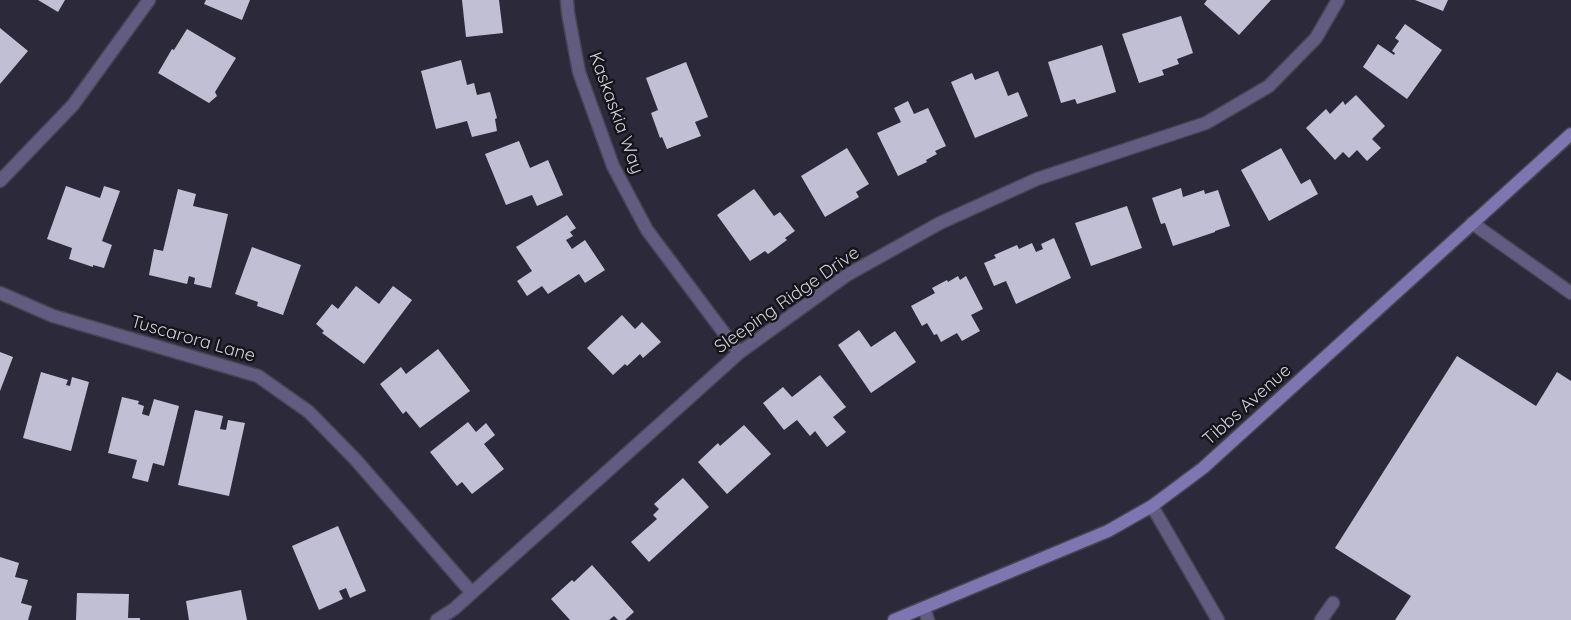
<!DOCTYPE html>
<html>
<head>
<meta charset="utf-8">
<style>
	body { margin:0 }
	canvas { display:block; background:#2c2a3a }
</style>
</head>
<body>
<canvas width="1571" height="620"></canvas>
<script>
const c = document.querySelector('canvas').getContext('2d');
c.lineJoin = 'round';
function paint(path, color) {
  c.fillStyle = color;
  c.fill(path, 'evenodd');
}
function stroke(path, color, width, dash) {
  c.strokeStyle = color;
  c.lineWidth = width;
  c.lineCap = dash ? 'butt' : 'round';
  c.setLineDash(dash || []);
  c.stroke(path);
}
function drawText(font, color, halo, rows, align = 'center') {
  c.font = font + ' Quicksand,sans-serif';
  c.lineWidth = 5;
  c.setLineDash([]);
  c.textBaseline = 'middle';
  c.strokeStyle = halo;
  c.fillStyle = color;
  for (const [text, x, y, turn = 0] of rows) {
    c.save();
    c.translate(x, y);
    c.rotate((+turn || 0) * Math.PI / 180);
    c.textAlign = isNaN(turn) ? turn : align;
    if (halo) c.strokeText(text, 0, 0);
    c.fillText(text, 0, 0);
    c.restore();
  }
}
const building = new Path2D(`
	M38 0H65L58 12Z
	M206 0H250L242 20 204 4Z
	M462 0H499L503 33 466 37Z
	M1207 0H1271L1239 35 1204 4Z
	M1415 0H1448L1443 11Z
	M1181 16 1193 53 1177 59 1179 64 1162 70 1164 75 1139 83 1122 34Z
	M1405 24 1442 50 1407 99 1363 67 1378 44 1394 55 1395 53 1392 51 1399 41 1395 38Z
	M0 28 28 51 0 84Z
	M187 29 236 58 215 92 217 96 209 103 158 73 172 49 174 50Z
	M1102 45 1116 92 1077 104 1075 99 1061 103 1048 62Z
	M461 60 467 85 474 83 477 95 490 92 497 118 495 119 497 131 472 137 467 121 436 129 421 71Z
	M686 62 708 117 695 122 701 136 667 149 662 137 660 138 651 113 658 110 646 78Z
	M998 71 1008 96 1018 92 1028 116 975 138 951 82 972 73 975 80Z
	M1356 95 1385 126 1372 139 1381 148 1367 161 1357 150 1349 158 1343 152 1335 160 1306 128 1326 109 1330 114 1343 101 1345 105Z
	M908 101 914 114 928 108 946 146 935 151 937 154 926 160 927 162 898 176 877 133 901 122 894 108Z
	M519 141 530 168 548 160 563 195 537 206 532 195 506 205 485 154Z
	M847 148 869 184 856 192 859 197 825 217 801 176Z
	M1281 148 1301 184 1310 179 1318 194 1269 221 1241 170Z
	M66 186 100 198 104 186 120 191 102 241 112 245 104 268 93 265V267L69 259 72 248 47 239Z
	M1181 188 1183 197 1204 190 1205 194 1218 190 1230 226 1215 231V232L1173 246 1165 223 1161 224 1152 198Z
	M178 189 196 194 193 206 228 214 211 288 194 284 195 278 189 276 187 284 149 275 154 249 163 251Z
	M754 189 774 216 780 212 795 231 785 238 787 240 768 254 765 251 750 261 717 215Z
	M1127 206 1142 248 1091 266 1075 223Z
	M567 215 576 228 570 232 573 236 566 240 572 249 585 240 605 270 585 283 579 274 548 294 542 286 527 296 517 281 532 271 516 247Z
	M1054 238 1071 278 1016 304 1006 281 994 286 984 263 996 258 994 255 1017 245 1019 249 1032 243 1036 252 1043 249 1041 244Z
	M252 247 301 265 283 315 257 306 258 302 235 294Z
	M958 276 960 280 966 276 983 309 971 315 980 331 962 341 957 333 941 342 937 334 934 335 927 323 922 326 911 306 935 293 932 288 947 280 948 282Z
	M356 286 379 304 393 286 412 300 364 364 322 333 324 331 316 324 332 304 338 309Z
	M622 315 635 329 642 322 661 342 643 358 640 354 627 366 625 364 613 375 587 348Z
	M859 330 871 347 895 331 916 362 871 393 838 345Z
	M438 349 470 391 420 428 406 411 403 414 380 384 401 367 406 374Z
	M0 352 13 357 0 391Z
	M1457 356 1536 406 1557 372 1571 381V620H1395L1411 596 1335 548Z
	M41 372 68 380 66 385 70 386 72 377 89 382 71 451 23 438Z
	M820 375 846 407 833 417 846 432 827 447 815 431 810 436 797 420 784 430 763 403 783 387 792 397Z
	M122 397 139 401 138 404 144 406 142 414 149 416 154 399 179 406 164 466 153 463 148 482 132 478 137 460 108 453Z
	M195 410 223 416 220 429 226 430 228 420 245 423 229 496 178 485Z
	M468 422 476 432 486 423 495 435 484 444 504 469 472 494 462 482 457 486 430 452Z
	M744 425 771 454 727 494 698 462 718 443 720 446Z
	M683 478 709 507 649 562 631 542 657 519 653 515 659 509 654 504Z
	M338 526 366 591 350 598 346 588 339 591 343 599 319 610 292 546Z
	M0 557 19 563 15 577 28 580 21 603 32 606 28 620H0Z
	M592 565 634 612 625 620H618L614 616 609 620H570L551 599 572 580 574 582Z
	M241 590 247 620H189L186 601Z
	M77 593 129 594 128 618H140V620H76Z`);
const lane = new Path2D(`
	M1472 223 1571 293
	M1152 506 1218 620
	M1321 620 1333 603`);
const street = new Path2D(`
	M567 0 568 13 579 72 613 166 647 230 739 353
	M0 181 73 105 149 0
	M0 293 53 316 258 376 309 412 355 459 472 593
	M924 608 928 620
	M437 620 454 609 739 353 847 275 940 223 1037 179 1206 123 1269 86 1316 38 1338 0`);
const secondary = new Path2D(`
	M894 620 1108 531 1152 506 1203 468 1571 134`);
const streetNames = [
	["Kaskaskia Way",616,113,70],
	["Sleeping Ridge Drive",787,300,-35],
	["Tuscarora Lane",193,339,16],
	["Tibbs Avenue",1247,405,-42]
];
paint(building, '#c1bfd4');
stroke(lane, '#464554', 15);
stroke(street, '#464554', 15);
stroke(secondary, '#464554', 15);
stroke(lane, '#615c80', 12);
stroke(street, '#615c80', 12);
stroke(secondary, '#7e76b0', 12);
drawText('18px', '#d1d0da', '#15141b', streetNames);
</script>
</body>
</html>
